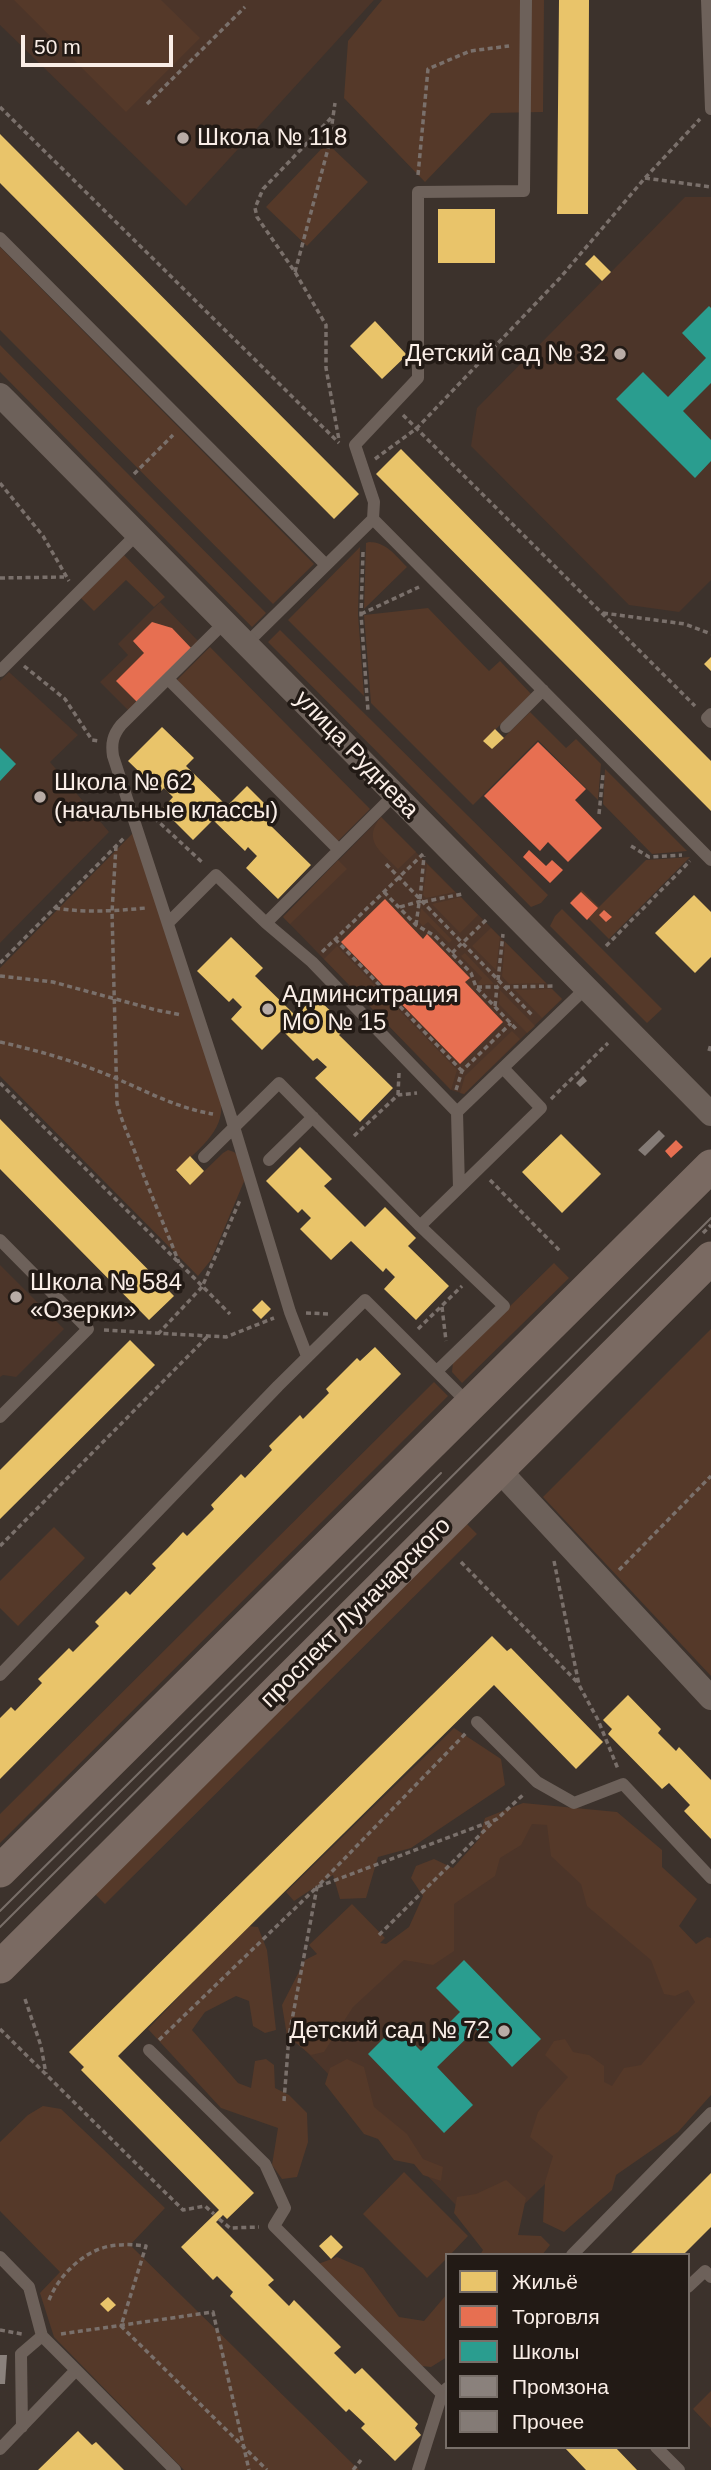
<!DOCTYPE html>
<html>
<head>
<meta charset="utf-8">
<style>
	body { margin:0 }
	#map { position:relative; width:711px; height:2470px; overflow:hidden; background:#3c322c; font-family:Helvetica,sans-serif }
	canvas { display:block }
	.legend { position:absolute; left:445px; top:2253px; width:245px; height:196px; box-sizing:border-box; background:#221a15; border:2px solid #786f69; margin:0; padding:9px 12px; list-style:none; font-size:21px; color:#faeee7 }
	.legend li { display:flex; align-items:center; gap:14px; height:35px }
	.legend b { width:35px; border:2px solid #786f69 }
	.scale { position:absolute; left:21px; top:35px; width:152px; height:32px; box-sizing:border-box; border:4px solid #faeee7; border-top:0; padding-left:9px; font-size:21px; line-height:24px; white-space:nowrap; color:#faeee7; -webkit-text-stroke:5px #221a15; paint-order:stroke }
</style>
</head>
<body>
<div id="map">
<canvas width="711" height="2470"></canvas>
<ul class="legend">
<li><b style="height:19px;background:#e9c46a"></b>Жильё</li>
<li><b style="height:19px;background:#e76f51"></b>Торговля</li>
<li><b style="height:19px;background:#2a9d8f"></b>Школы</li>
<li><b style="height:19px;background:#8a817c"></b>Промзона</li>
<li><b style="height:19px;background:#847b76"></b>Прочее</li>
</ul>
<div class="scale">50 m</div>
</div>
<script>
const c = document.querySelector('canvas').getContext('2d');
c.lineJoin = 'round';
function paint(path, color) {
  c.fillStyle = color;
  c.fill(path, 'evenodd');
}
function stroke(path, color, width, dash) {
  c.strokeStyle = color;
  c.lineWidth = width;
  c.lineCap = dash ? 'butt' : 'round';
  c.setLineDash(dash || []);
  c.stroke(path);
}
function drawText(font, color, halo, rows, align = 'center') {
  c.font = font + ' Helvetica,sans-serif';
  c.lineWidth = 7;
  c.setLineDash([]);
  c.textBaseline = 'middle';
  c.strokeStyle = halo;
  c.fillStyle = color;
  for (const [text, x, y, turn = 0] of rows) {
    c.save();
    c.translate(x, y);
    c.rotate((+turn || 0) * Math.PI / 180);
    c.textAlign = isNaN(turn) ? turn : align;
    if (halo) c.strokeText(text, 0, 0);
    c.fillText(text, 0, 0);
    c.restore();
  }
}
const built = new Path2D(`
	M0 0H374L186 206 0 25Z
	M685 197H711V580L679 612 629 605 471 446 477 408Z
	M160 602 200 643 130 712 100 682 128 655 118 644Z
	M9 672 78 735 50 762 109 832 0 943V681Z
	M381 817 562 999 464 1094 451 1090 283 917Z
	M0 1265 64 1329 16 1377 3 1375 0 1377Z
	M537 1806 711 1980V2021L489 2239 297 2042Z`);
const green = new Path2D(`
	M14 0H161L200 38 126 112Z
	M382 0H544L543 112 491 113 425 182 344 98 348 41Z
	M327 143 368 182 307 246 266 207Z
	M0 247 314 564 273 604 0 330Z
	M0 345 266 613 252 627 0 372Z
	M369 542C386 542 395 555 407 567L364 609 366 543Z
	M360 547 358 614 364 696 288 620Z
	M124 555 165 597 154 607 126 580 94 611 81 598Z
	M428 608 489 671 500 661 531 694 484 741 492 749 530 712 566 748 576 739 601 764 598 800 538 740 473 805 371 703 364 615Z
	M280 630 548 895 541 903 531 907 268 642Z
	M210 647 370 809 337 842 177 680Z
	M605 769 687 851 652 854 603 804Z
	M381 817 416 852 398 869C382 852 361 841 381 817Z
	M133 833 221 1102C225 1132 196 1151 176 1171L190 1185 223 1153 228 1150 234 1152 238 1156 245 1179 211 1260 198 1276 0 1076V968Z
	M690 857 609 939 571 901 582 890 599 907 646 860Z
	M338 860 347 869 290 924 283 917Z
	M427 864 455 892 426 898 423 895Z
	M461 897 478 915 460 933 432 904Z
	M421 908 452 940 449 943 428 922 423 926 419 922Z
	M562 909 662 1009 647 1023 550 926 555 916Z
	M491 928 500 937 496 970 472 946Z
	M505 942 546 983 509 984 502 976Z
	M337 946 457 1070 451 1090 324 959Z
	M465 953 494 984 480 985 478 983 482 978 461 956Z
	M552 989 562 999 542 1018 515 990Z
	M500 990 535 1026 527 1033 499 1004Z
	M512 1031 520 1039 464 1094 460 1093 465 1076Z
	M554 1263 569 1278 462 1383 452 1372 453 1362Z
	M711 1329V1676L543 1497Z
	M434 1382 448 1396 0 1843V1814Z
	M467 1524 477 1534 105 1904 95 1894Z
	M54 1527 85 1558 18 1626 0 1608V1581Z
	M454 1728 501 1759 505 1785 411 1848 378 1857 366 1898 340 1899 333 1875 294 1901 286 1892Z
	M523 1803 617 1812 662 1850V1867L697 1899 679 1926 696 1944 707 1937 711 1938V2095L678 2132 616 2175 612 2190 564 2232 543 2222 545 2182 553 2156 530 2137 538 2112 568 2077 545 2055 554 2041 565 2039 573 2052 589 2055 604 2066V2082L612 2086 624 2068 641 2065 695 2002 688 1990 675 1996 664 1994 651 1960 587 1906 581 1884 551 1856 547 1825 532 1824 521 1845 500 1858 495 1876 454 1904V1951L433 1965 404 1960 353 2007 324 2052 311 2055 287 2036 282 2005 305 1960 317 1954 309 1945 352 1904 385 1938 380 1943 386 1944 409 1927 423 1896 411 1878 416 1866 434 1859 453 1868 479 1839 485 1818Z
	M247 1926 258 1927 267 1950 276 2030 265 2033 253 2026 249 2001 236 1996 205 2012 192 2030 238 2083 251 2088 255 2061 266 2059 274 2065 275 2088 289 2095 307 2113 308 2142 297 2177 282 2179 272 2165 278 2128 221 2108 148 2029Z
	M347 2059 364 2067 374 2107 407 2134 423 2159 443 2167 441 2181 423 2175 414 2164 394 2160 378 2139 364 2134 325 2084 330 2068Z
	M43 2106 61 2109 165 2208 130 2245 359 2470H184L54 2337 40 2293 60 2272 0 2211V2142L28 2115Z
	M404 2172 468 2236 450 2255H447V2258L427 2278 363 2214Z
	M506 2180 526 2198 518 2235 541 2236 550 2245 542 2255H480L483 2250 454 2213 457 2197 476 2194Z
	M337 2257 363 2268 399 2317 424 2321 447 2294V2357L431 2367 412 2365 318 2264Z
	M711 2391V2428L693 2409Z`);
const homes = new Path2D(`
	M559 0H589L588 214H557Z
	M0 134 359 494 334 519 0 183Z
	M438 209H495V263H438Z
	M594 255 611 272 602 281 585 264Z
	M375 321 407 355 382 379 350 346Z
	M401 449 711 761V811L376 474Z
	M711 657V671L704 664Z
	M162 727 194 758 186 766 227 806 247 786 278 817 270 825 311 865 278 899 246 868 257 856 248 847 245 851 213 820 193 840 162 809 173 797 164 788 160 792 128 761Z
	M495 729 504 738 492 749 483 741Z
	M694 895 711 912V957L695 973 655 933Z
	M231 937 263 968 255 976 296 1016 315 996 347 1027 339 1035 393 1088 360 1122 315 1078 327 1067 317 1058 313 1061 282 1030 262 1050 231 1019 242 1007 233 998 229 1002 197 971Z
	M0 1119 174 1296 149 1320 0 1169Z
	M561 1134 601 1174 562 1213 522 1172Z
	M300 1147 332 1179 324 1186 365 1227 385 1207 416 1238 408 1246 449 1286 416 1320 384 1289 395 1277 386 1268 383 1272 351 1241 331 1260 300 1229 311 1218 302 1209 298 1213 266 1181Z
	M190 1156 204 1171 190 1185 176 1170Z
	M262 1300 271 1309 261 1319 252 1310Z
	M130 1340 155 1365 0 1519V1470Z
	M375 1347 401 1374 0 1779V1718L11 1707 15 1711 42 1683 38 1679 69 1648 73 1652 99 1626 95 1622 126 1591 130 1595 156 1568 152 1564 168 1548 183 1532 187 1536 214 1509 211 1505 241 1474 245 1478 272 1450 269 1446 300 1415 303 1419 329 1393 326 1389 357 1358 360 1361Z
	M492 1636 507 1651 511 1648 603 1742 576 1769 494 1685 118 2056 254 2193 227 2219 223 2215 216 2222 274 2280 268 2285 289 2306 294 2300 341 2347 334 2353 355 2374 362 2368 418 2424 415 2428 421 2435 395 2461 361 2428 365 2424 349 2409 346 2412 230 2296 233 2292 217 2276 213 2280 181 2247 219 2210 81 2070 84 2067 69 2052Z
	M628 1695 661 1729 658 1733 676 1751 679 1747 711 1780V1839L684 1811 690 1805 669 1783 662 1789 608 1734 612 1729 603 1720Z
	M711 2173V2227L683 2255H629Z
	M331 2235 343 2247 331 2259 319 2246Z
	M108 2297 116 2305 108 2312 100 2304Z
	M78 2431 92 2445 96 2442 124 2470H38Z
	M564 2447H615L637 2470H586Z`);
const shops = new Path2D(`
	M152 622 172 628 192 649 137 702 116 681 144 653 133 641Z
	M538 742 586 789 575 800 602 828 568 862 548 842 540 851 484 796Z
	M529 850 546 866 552 860 563 870 550 883 523 857Z
	M581 892 598 908 587 920 570 903Z
	M385 899 423 939 427 934 470 978 465 982 503 1022 460 1064 341 942Z
	M604 910 612 917 606 922 599 915Z
	M676 1140 683 1147 671 1158 665 1151Z`);
const schools = new Path2D(`
	M709 306 711 308V383L683 411 711 440V461L695 478 616 399 643 372 668 397 706 358 682 333Z
	M0 748 16 764 0 781Z
	M464 1960 541 2039 512 2067 476 2029 437 2067 473 2105 444 2133 368 2054 396 2026 421 2051 460 2012 436 1988Z`);
const industry = new Path2D(`
	M0 2355H7L5 2384H0Z`);
const building = new Path2D(`
	M583 1076 587 1081 580 1087 576 1083Z
	M659 1130 665 1136 645 1156 638 1150Z`);
const path = new Path2D(`
	M147 104 245 7
	M0 107 339 443
	M331 118 263 189 255 208 257 217 295 272 326 325V368L339 440
	M418 175 428 69 470 51 509 46
	M645 178 711 187
	M295 272 329 145 335 103
	M403 415 695 706
	M375 459 417 428 560 278 645 178 700 119
	M134 474 173 435
	M0 483 43 536 69 581
	M363 552 361 614 368 711
	M0 578 64 577
	M603 613 685 624 711 634
	M361 614 419 587
	M24 666 65 699 92 740 99 741
	M148 812 204 864
	M599 814 603 774
	M116 846 112 912 117 1103C122 1123 129 1136 136 1155 149 1191 165 1226 179 1263
	M631 846 649 857 682 855
	M386 864 533 1016
	M384 892 416 925 435 936 471 973 476 987 518 1031
	M420 899 424 856
	M423 902 462 894
	M400 907 421 901
	M55 908C86 913 115 911 146 908
	M416 925 419 903
	M335 939 462 1071
	M606 946 690 861
	M322 952 423 854
	M452 953 488 918
	M0 963 124 838
	M0 976 53 982 156 1010 182 1015
	M498 980 503 934
	M477 987H497L501 984
	M505 987 555 986
	M495 1006 497 987
	M0 1042C40 1051 78 1062 115 1078 148 1092 177 1108 213 1114
	M709 1051 711 1044
	M0 1083 230 1314
	M456 1090 462 1071 511 1023
	M398 1095 399 1073
	M551 1099 608 1043
	M354 1136 398 1095 417 1093
	M490 1180 560 1251
	M703 1233 711 1225
	M442 1307 446 1341
	M306 1313 329 1314
	M418 1329 462 1286
	M104 1330 226 1337 274 1318
	M158 1334 202 1287 240 1200
	M0 1546 208 1336
	M554 1561 579 1685 598 1720 618 1769
	M461 1562 578 1683
	M619 1570 711 1476
	M379 1935 495 1820
	M25 1999 41 2046 46 2074
	M0 2029 183 2210 205 2206 214 2214
	M159 2040 317 1887 497 1819 525 1793
	M284 2101 289 2036 317 1887 466 1733
	M219 2219 230 2228 259 2227
	M49 2300C60 2273 88 2246 119 2245 128 2244 137 2245 146 2246L121 2326 267 2470
	M0 2330 22 2334
	M61 2334 213 2312 249 2470
	M353 2470 361 2460`);
const service = new Path2D(`
	M707 0 711 109
	M0 238 326 565
	M373 519 374 502 355 445 418 378V192L524 191 526 0
	M226 621 121 725C113 735 111 743 113 756L231 1117 290 1312 307 1356
	M247 643 373 519 711 860
	M0 671 138 533
	M168 679 339 850
	M711 714 707 718 711 722
	M506 727 543 690
	M168 923 216 875 266 923 312 962 457 1112 459 1188 420 1226
	M266 923 394 795
	M457 1112 586 988
	M204 1157 279 1083 420 1226 504 1306 437 1371
	M269 1160 313 1117
	M459 1188 541 1108 503 1068
	M0 1240 88 1329 0 1417
	M0 1675 278 1386 365 1300 470 1405
	M477 1722 537 1782 574 1803 623 1784 711 1878
	M149 2050 265 2164 285 2208 274 2226 442 2394
	M572 2255 711 2113
	M0 2257 29 2287 42 2336 76 2370 0 2449
	M688 2287 705 2271 711 2277
	M76 2370 175 2470
	M22 2427 21 2354 42 2336
	M656 2447 679 2470
	M418 2470 442 2394 447 2388`);
const minor = new Path2D(`
	M0 395C238 634 474 875 711 1114
	M499 1470 711 1698`);
const secondary = new Path2D(`
	M0 1871 711 1166
	M0 1967 711 1258`);
const tram = new Path2D(`
	M0 1911 441 1473
	M0 1927 711 1218`);
const markers = [
	[183,138,7,"#b8aca6"],
	[620,354,7,"#b8aca6"],
	[40,797,7,"#b8aca6"],
	[268,1009,7,"#b8aca6"],
	[16,1297,7,"#b8aca6"],
	[504,2031,7,"#b8aca6"]
];
const poiNames = [
	["Школа № 118",197,138],
	["Детский сад № 32",606,354,"right"],
	["Школа № 62",54,783],
	["(начальные классы)",54,811],
	["Админситрация",282,995],
	["МО № 15",282,1023],
	["Школа № 584",30,1283],
	["«Озерки»",30,1311],
	["Детский сад № 72",490,2031,"right"]
];
const streetNames = [
	["улица Руднева",356,755,46],
	["проспект Луначарского",356,1613,-45]
];
paint(built, '#4c3529');
paint(green, '#553929');
paint(homes, '#e9c46a');
paint(shops, '#e76f51');
paint(schools, '#2a9d8f');
paint(industry, '#8a817c');
paint(building, '#847b76');
stroke(path, '#7a706b', 3.5, [5, 3.5]);
stroke(service, '#6d615a', 12);
stroke(minor, '#6d615a', 24);
stroke(secondary, '#7a6a62', 33);
stroke(tram, '#786e68', 2);
for (const [x, y, r, color] of markers) {
  const dot = new Path2D();
  dot.arc(x, y, r, 0, 2 * Math.PI);
  c.fillStyle = color;
  c.fill(dot);
  stroke(dot, '#221a15', 2.5);
}
drawText('24px', '#faeee7', '#221a15', poiNames, 'left');
drawText('24px', '#faeee7', '#221a15', streetNames);
</script>
</body>
</html>
